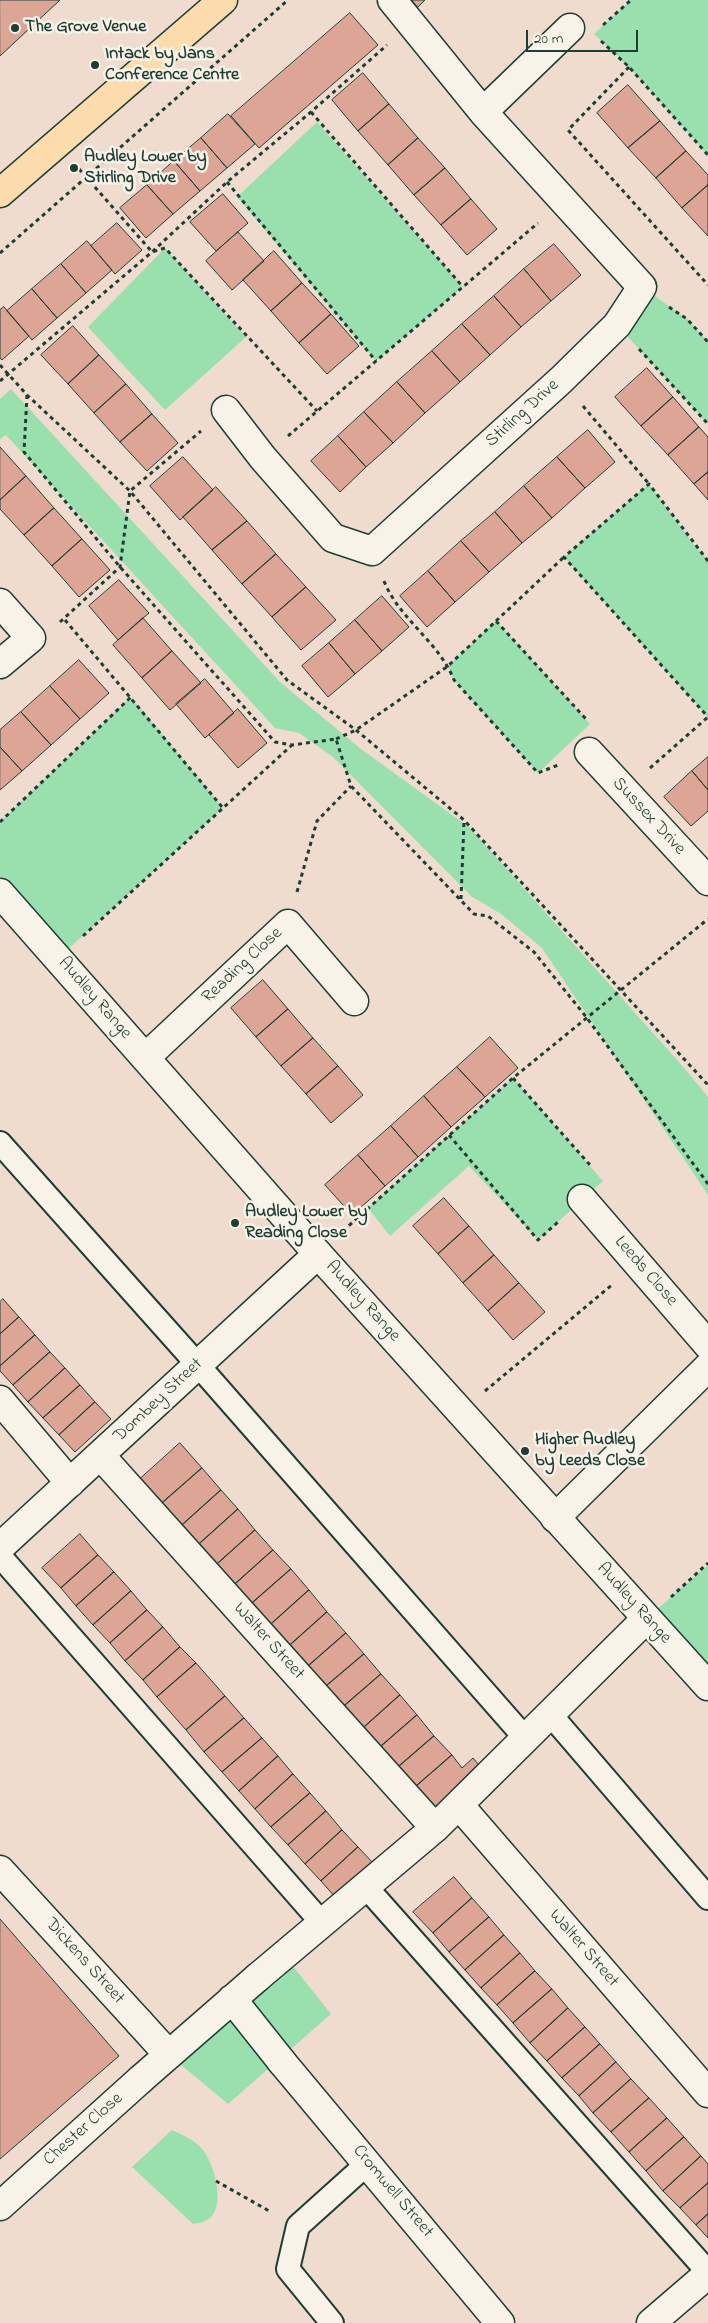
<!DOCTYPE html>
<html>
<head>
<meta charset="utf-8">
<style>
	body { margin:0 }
	#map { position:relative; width:708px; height:2323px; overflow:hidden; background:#efdccf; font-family:"Indie Flower",sans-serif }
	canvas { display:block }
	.scale { position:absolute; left:526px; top:30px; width:112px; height:22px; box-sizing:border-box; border:2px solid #1f3d34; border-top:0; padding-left:6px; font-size:15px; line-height:18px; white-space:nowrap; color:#1f3d34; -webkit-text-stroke:4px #f7f3e8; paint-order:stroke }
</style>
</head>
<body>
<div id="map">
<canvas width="708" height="2323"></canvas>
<div class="scale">20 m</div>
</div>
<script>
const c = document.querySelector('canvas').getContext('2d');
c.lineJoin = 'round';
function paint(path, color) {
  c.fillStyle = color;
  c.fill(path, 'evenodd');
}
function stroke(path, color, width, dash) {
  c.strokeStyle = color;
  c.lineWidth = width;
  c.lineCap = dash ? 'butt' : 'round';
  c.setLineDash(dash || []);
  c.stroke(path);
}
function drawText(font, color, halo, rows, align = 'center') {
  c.font = font + ' "Indie Flower",sans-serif';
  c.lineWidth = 5;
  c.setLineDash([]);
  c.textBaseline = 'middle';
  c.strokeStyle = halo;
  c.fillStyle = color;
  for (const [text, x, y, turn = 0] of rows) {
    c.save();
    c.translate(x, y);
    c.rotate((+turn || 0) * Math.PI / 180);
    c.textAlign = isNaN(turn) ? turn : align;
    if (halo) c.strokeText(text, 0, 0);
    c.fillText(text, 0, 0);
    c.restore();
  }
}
const green = new Path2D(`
	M631 0H708V155L629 67 594 34Z
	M317 122 463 287 376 361 237 197Z
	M165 248 246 337 165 410 88 327Z
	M642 287 687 319 708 342V424L617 325Z
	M11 389 280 682 361 749 470 828 686 1070 708 1097V1195L542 948 501 914 471 896 333 757 299 733 275 728 6 435 0 439V399Z
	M649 484 694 545 708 560V717L564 557Z
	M496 621 590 724 538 773 454 680 448 666Z
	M131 697 223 808 58 958 0 893V822Z
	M513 1078 603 1181 538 1240 469 1166 390 1236 368 1208Z
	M708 1565V1686L646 1619Z
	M284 1955 331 2014 228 2104 168 2054Z
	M172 2130C182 2135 195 2140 202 2149 214 2162 225 2203 211 2217 206 2222 199 2223 193 2224L132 2167Z`);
const building = new Path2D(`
	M0 0H60L0 56Z
	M412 0H425L418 7Z
	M350 13 378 45 259 148 231 116Z
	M363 73 389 104 358 131 332 100Z
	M628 85 660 121 628 148 597 113Z
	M389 104 418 138 388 165 358 131Z
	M228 114 255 144 227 168 201 138Z
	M660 121 686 151 656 178 628 148Z
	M201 138 227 168 200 191 174 161Z
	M418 138 445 168 414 195 388 165Z
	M686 151 708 175V185L682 208 656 178Z
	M174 161 200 191 173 214 147 185Z
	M445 168 471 199 441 225 414 195Z
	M147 185 173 214 146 238 120 208Z
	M708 185V236L682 208Z
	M223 194 248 223 216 251 190 222Z
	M471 199 497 229 467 255 441 225Z
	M117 223 142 250 115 274 91 246Z
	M238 232 264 261 232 290 206 261Z
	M87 241 112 270 86 293 61 264Z
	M554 244 581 275 551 301 524 269Z
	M274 251 302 283 271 311 243 280Z
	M61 264 86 293 57 318 32 289Z
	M524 269 551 301 521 327 494 296Z
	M302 283 331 314 299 343 271 311Z
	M32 289 57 318 32 340 7 311Z
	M494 296 521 327 490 355 462 324Z
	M4 307 29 336 2 360 0 358V310Z
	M331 314 359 346 327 374 299 343Z
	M462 324 490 355 460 382 432 351Z
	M73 326 99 355 68 384 41 355Z
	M432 351 460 382 425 413 397 382Z
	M99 355 126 384 94 413 68 384Z
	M647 368 673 397 641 426 615 397Z
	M397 382 425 413 393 443 364 412Z
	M126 384 152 414 120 442 94 413Z
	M673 397 699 427 668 455 641 426Z
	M364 412 393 443 366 467 338 436Z
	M152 414 178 443 147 471 120 442Z
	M699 427 708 437V472L694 484 668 455Z
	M588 430 615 462 585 488 557 457Z
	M338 436 366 467 340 492 311 461Z
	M0 447 26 476 0 500Z
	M183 457 213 490 180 520 150 486Z
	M557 457 585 488 552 518 524 486Z
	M708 472V500L694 484Z
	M26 476 54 508 24 535 0 509V500Z
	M524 486 552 518 522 543 495 512Z
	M216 487 247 521 212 550 183 517Z
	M54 508 82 539 52 566 24 535Z
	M495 512 522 543 489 572 461 541Z
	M247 521 276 554 242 584 212 550Z
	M82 539 110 570 79 597 52 566Z
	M461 541 489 572 455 602 428 571Z
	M276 554 306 587 272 617 242 584Z
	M428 571 455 602 427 627 400 596Z
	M119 580 149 613 118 640 89 606Z
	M306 587 336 620 301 650 272 617Z
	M382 596 409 627 382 651 355 620Z
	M143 618 172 651 142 678 113 645Z
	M355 620 382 651 355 674 329 643Z
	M329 643 355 674 328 697 302 666Z
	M172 651 201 683 170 710 142 678Z
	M79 660 109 693 80 719 50 686Z
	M205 679 234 713 205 738 176 704Z
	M50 686 80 719 51 745 21 712Z
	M238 709 267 743 238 768 209 735Z
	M21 712 51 745 22 771 0 747V730Z
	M0 747 22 771 0 790Z
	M708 757V790L692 771Z
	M692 771 708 790V811L691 826 664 797Z
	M263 980 288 1009 256 1037 231 1008Z
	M288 1009 313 1038 281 1066 256 1037Z
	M490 1037 518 1068 485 1097 457 1067Z
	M313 1038 338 1066 306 1094 281 1066Z
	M338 1066 363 1095 331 1123 306 1094Z
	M457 1067 485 1097 451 1127 424 1096Z
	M424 1096 451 1127 418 1157 391 1126Z
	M391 1126 418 1157 385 1186 358 1155Z
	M358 1155 385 1186 352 1215 325 1185Z
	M444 1198 469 1226 438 1254 413 1226Z
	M469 1226 494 1255 463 1283 438 1254Z
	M494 1255 519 1283 488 1311 463 1283Z
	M519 1283 545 1312 513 1340 488 1311Z
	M3 1299 19 1317 0 1334V1302Z
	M19 1317 35 1335 0 1366V1334Z
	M35 1335 50 1352 13 1385 0 1371V1366Z
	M50 1352 65 1368 28 1402 13 1385Z
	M65 1368 80 1385 43 1418 28 1402Z
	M80 1385 95 1402 59 1435 43 1418Z
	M95 1402 111 1419 75 1452 59 1435Z
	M180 1443 202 1468 161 1504 139 1480Z
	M202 1468 221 1490 181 1526 161 1504Z
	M221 1490 238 1509 198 1545 181 1526Z
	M238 1509 255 1530 216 1565 198 1545Z
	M255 1530 273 1550 234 1585 216 1565Z
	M80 1534 98 1555 61 1588 42 1568Z
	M273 1550 291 1569 251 1604 234 1585Z
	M98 1555 114 1572 76 1606 61 1588Z
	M291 1569 309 1590 270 1625 251 1604Z
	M114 1572 131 1591 93 1625 76 1606Z
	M309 1590 327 1612 289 1646 270 1625Z
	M131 1591 147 1610 110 1643 93 1625Z
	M147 1610 163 1627 125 1661 110 1643Z
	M327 1612 346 1633 307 1667 289 1646Z
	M163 1627 180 1647 143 1680 125 1661Z
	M346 1633 364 1654 325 1687 307 1667Z
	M180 1647 196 1663 157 1697 143 1680Z
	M364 1654 381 1674 343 1707 325 1687Z
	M196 1663 225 1696 186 1730 157 1697Z
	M381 1674 400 1695 362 1729 343 1707Z
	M400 1695 417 1715 379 1748 362 1729Z
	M225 1696 244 1718 204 1752 186 1730Z
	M417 1715 434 1736 397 1768 379 1748Z
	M244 1718 262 1738 222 1772 204 1752Z
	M434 1736 452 1755 414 1788 397 1768Z
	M262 1738 278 1756 239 1791 222 1772Z
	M452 1755 462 1768 473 1758 483 1770 435 1812 414 1788Z
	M278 1756 293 1774 255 1809 239 1791Z
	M293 1774 310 1793 271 1827 255 1809Z
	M310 1793 326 1811 288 1845 271 1827Z
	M326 1811 342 1830 305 1864 288 1845Z
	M342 1830 358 1847 321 1881 305 1864Z
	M358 1847 373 1863 336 1898 321 1881Z
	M454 1877 472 1898 433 1933 413 1912Z
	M472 1898 489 1917 449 1952 433 1933Z
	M489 1917 504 1935 465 1970 449 1952Z
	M0 1919 119 2056 0 2159Z
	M504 1935 520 1953 481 1988 465 1970Z
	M520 1953 535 1971 497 2005 481 1988Z
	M535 1971 552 1989 513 2023 497 2005Z
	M552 1989 568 2008 530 2043 513 2023Z
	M568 2008 585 2027 547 2061 530 2043Z
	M585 2027 600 2044 562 2078 547 2061Z
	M600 2044 616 2062 579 2096 562 2078Z
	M616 2062 631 2079 593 2113 579 2096Z
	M631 2079 649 2098 611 2132 593 2113Z
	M649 2098 667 2118 629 2152 611 2132Z
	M667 2118 684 2137 646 2171 629 2152Z
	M684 2137 701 2156 663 2191 646 2171Z
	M701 2156 708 2164V2183L680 2208 663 2191Z
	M708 2183V2214L696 2225 680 2208Z
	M708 2214V2238L696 2225Z`);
const path = new Path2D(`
	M603 25 631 0
	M601 41 629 67 708 155
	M629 67 568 130 708 285
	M311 112 463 287
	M79 169 152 252 165 248 317 411
	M227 182 376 361
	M0 253 288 0
	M669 307 687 319 708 342
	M639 349 708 424
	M0 365 27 395 130 491 287 680 356 730 464 820 708 1085
	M0 381 152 252 227 182 311 112 387 45
	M27 395 24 452 120 567 275 742 292 745 336 739 351 786 474 914 488 916 534 952 587 1018 708 1184
	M583 406 649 484
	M288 436 538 223
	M708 561 649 484 564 557 708 717
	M384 581C399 619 439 642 454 680L538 773 558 765
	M65 620 223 808
	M496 621 564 557
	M60 622 120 567 130 491 201 431
	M336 739 356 730 448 666 496 621 586 719
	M650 768 708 717
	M0 822 131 697
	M297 892 317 821 351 786
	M461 899 464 821
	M83 936 292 745
	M513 1078 590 1165
	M449 1135 538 1240 558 1222
	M343 1231 513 1078 708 919
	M485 1391 613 1284
	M671 1597 708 1563
	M216 2181 271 2212`);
const service = new Path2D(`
	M0 1143 198 1365 526 1739
	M0 1556 322 1923
	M550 1714 708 1898
	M366 1887 708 2272
	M332 2323 288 2269 298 2226 368 2163`);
const pedestrian = new Path2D(`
	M232 1999 282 2062
	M139 2022 168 2054
	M141 2079 258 1977`);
const minor = new Path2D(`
	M483 112 570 28
	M226 410 263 458 333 538 372 551 561 380 617 325 642 287 483 112 392 0
	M0 603 31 638 0 664
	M589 752 708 881
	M146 1057 288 924 354 1001
	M582 1199 708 1345
	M0 1400 70 1483
	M100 1455 435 1828
	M555 1518 708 1367
	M0 1547 318 1254
	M459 1805 708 2093
	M0 1870 139 2022
	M258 1977 435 1828 646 1619
	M282 2062 500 2323
	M0 2206 141 2079
	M651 2323 708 2274`);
const tertiary = new Path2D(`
	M0 893 318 1254 708 1686`);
const trunk = new Path2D(`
	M0 193 223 0`);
const markers = [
	[15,28,5,"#1f3d34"],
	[95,65,5,"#1f3d34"],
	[74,168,5,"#1f3d34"],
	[235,1223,5,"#1f3d34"],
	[525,1451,5,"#1f3d34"]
];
const poiNames = [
	["The Grove Venue",25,28],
	["Intack by Jans",105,55],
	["Conference Centre",105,76],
	["Audley Lower by",84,158],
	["Stirling Drive",84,179],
	["Audley Lower by",245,1213],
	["Reading Close",245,1234],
	["Higher Audley",535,1441],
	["by Leeds Close",535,1462]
];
const streetNames = [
	["Stirling Drive",523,414,-42],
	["Sussex Drive",648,817,47],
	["Reading Close",243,966,-43],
	["Audley Range",94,999,49],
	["Leeds Close",645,1272,49],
	["Audley Range",362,1302,48],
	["Dombey Street",159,1401,-43],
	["Audley Range",633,1604,48],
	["Walter Street",268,1642,48],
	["Walter Street",583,1949,49],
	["Dickens Street",84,1962,48],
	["Chester Close",84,2130,-42],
	["Cromwell Street",392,2192,50]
];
paint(green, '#9ae0ae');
paint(building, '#dda596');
stroke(building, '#1f3d34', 1);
stroke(service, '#1f3d34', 26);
stroke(pedestrian, '#1f3d34', 31);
stroke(minor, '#1f3d34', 31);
stroke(tertiary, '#1f3d34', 31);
stroke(trunk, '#1f3d34', 31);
stroke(path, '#1f3d34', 3, [4, 4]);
stroke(service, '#f7f3e8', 22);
stroke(pedestrian, '#f7f3e8', 28);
stroke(minor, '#f7f3e8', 28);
stroke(tertiary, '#f7f3e8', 28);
stroke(trunk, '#fcdcac', 28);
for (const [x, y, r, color] of markers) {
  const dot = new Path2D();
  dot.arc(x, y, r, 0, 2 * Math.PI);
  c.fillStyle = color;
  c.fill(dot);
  stroke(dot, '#f7f3e8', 2);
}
drawText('bold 18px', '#1f3d34', '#f7f3e8', poiNames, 'left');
drawText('18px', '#1f3d34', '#f7f3e8', streetNames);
</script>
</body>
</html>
